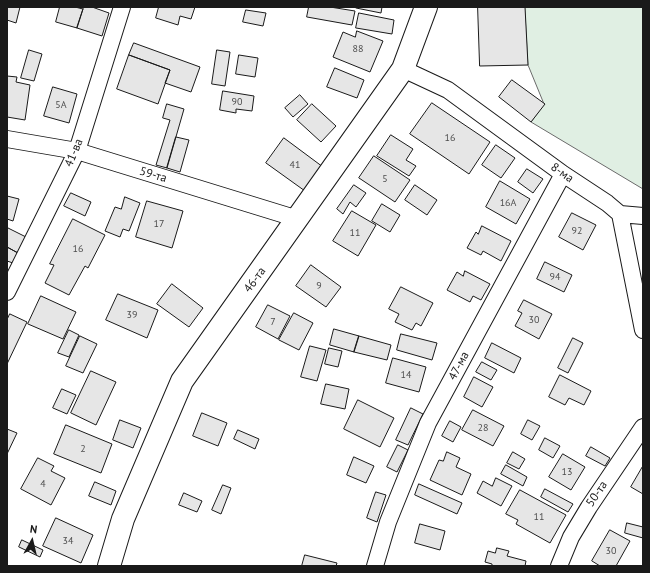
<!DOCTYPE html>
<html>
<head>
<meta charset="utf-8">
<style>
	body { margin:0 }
	#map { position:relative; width:650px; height:573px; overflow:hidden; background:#fff; font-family:"PT Sans",sans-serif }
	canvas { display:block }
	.frame { position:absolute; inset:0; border:8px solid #1a1a1a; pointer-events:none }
	.north { position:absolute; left:12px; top:521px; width:40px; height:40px; -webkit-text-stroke:3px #fff; paint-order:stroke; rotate:8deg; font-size:11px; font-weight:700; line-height:16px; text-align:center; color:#1a1a1a }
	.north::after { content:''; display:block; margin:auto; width:14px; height:18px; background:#1a1a1a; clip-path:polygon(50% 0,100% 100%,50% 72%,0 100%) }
</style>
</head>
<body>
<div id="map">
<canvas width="650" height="573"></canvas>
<div class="frame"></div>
<div class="north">N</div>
</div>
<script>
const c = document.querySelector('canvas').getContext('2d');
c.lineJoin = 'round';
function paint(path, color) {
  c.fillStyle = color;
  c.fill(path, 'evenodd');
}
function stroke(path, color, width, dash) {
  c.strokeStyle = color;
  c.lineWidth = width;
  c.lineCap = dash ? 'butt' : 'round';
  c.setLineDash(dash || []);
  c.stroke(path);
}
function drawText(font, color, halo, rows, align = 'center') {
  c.font = font + ' "PT Sans",sans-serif';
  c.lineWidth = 3;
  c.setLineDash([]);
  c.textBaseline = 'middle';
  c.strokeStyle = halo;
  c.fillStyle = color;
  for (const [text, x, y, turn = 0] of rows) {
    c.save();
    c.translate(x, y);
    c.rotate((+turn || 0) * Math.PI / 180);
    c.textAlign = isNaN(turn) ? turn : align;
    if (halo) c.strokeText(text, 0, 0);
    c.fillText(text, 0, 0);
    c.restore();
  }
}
const green = new Path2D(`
	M525 7H643V189L531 122 544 104 528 65Z`);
const building = new Path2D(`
	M7 7H20L16 23 7 20Z
	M60 7H75L83 9 77 28 56 22Z
	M84 7H92L109 13 102 36 77 28Z
	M159 7H195L191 19 180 16 178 25 156 18Z
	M309 7H330L355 11 352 25 307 17Z
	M356 7H382L381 13 356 8Z
	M478 7H525L528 65 480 66Z
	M246 10 266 13 263 26 243 22Z
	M359 13 394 20 392 34 356 28Z
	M357 31 383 41 370 72 333 57 343 32 355 37Z
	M134 43 200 67 191 92 165 83 170 70 129 55Z
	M29 50 42 54 34 81 21 78Z
	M217 50 230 52 225 86 212 84Z
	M129 55 170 70 158 104 117 89Z
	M239 55 258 58 255 77 236 74Z
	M335 68 364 80 357 98 327 87Z
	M7 76 17 77 16 82 30 85 25 120 7 117Z
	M512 80 545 104 531 122 499 97Z
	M53 87 77 94 69 123 44 116Z
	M223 91 254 96 252 111 236 109V113L220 110Z
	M300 95 308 104 293 117 285 108Z
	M432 103 490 142 469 174 410 134Z
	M167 104 184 109 167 168 156 165 170 120 163 118Z
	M312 104 336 126 321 142 297 120Z
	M391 135 413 149 406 160 416 166 409 176 377 156Z
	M176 137 189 140 180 172 167 168Z
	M284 138 323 167 305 191 266 163Z
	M496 145 515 158 501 178 482 165Z
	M374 156 410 180 395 202 359 178Z
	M527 169 543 179 533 193 518 182Z
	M500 181 530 199 516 224 486 207Z
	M354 185 366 193 356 207 350 202 343 214 337 209Z
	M415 185 437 200 427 215 405 200Z
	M71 193 91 202 85 216 64 206Z
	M7 196 19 199 13 221 7 219V220Z
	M125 197 140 203 129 231 123 229 120 237 105 231 115 207 121 209Z
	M147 201 183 211 172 248 136 237Z
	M382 204 400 215 390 232 372 221Z
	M352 211 376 225 358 256 333 241Z
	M572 213 596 225 583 250 559 237Z
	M73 219 105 235 88 268 85 266 69 295 45 283 54 265 50 264Z
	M482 226 511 241 501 261 483 251 481 255 467 248 476 232 478 234Z
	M8 228 26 237 18 253 7 247V230Z
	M7 247 18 253 13 263 7 261Z
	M545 262 572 275 564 292 537 279Z
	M311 265 341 287 326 307 296 286Z
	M465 271 490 284 481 300 473 296 470 302 447 290 457 272 463 276Z
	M172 284 203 308 189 327 157 304Z
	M401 287 433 303 421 326 416 323 412 330 395 322 399 314 389 309Z
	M118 294 158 310 147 338 106 320Z
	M41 296 76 312 63 339 28 324Z
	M524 300 552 314 539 339 515 326 522 313 518 311Z
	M268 305 290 316 278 339 256 327Z
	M294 313 313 323 299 350 279 340Z
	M10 314 27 322 7 364V320Z
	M334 329 359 336 354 352 330 345Z
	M69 330 79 335 69 357 58 353Z
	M401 334 437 343 432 360 397 350Z
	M80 336 97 344 83 373 66 366Z
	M359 336 391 345 387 360 354 352Z
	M573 338 583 343 568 373 558 368Z
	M492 343 521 358 514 373 485 358Z
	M310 346 326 350 317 381 301 377Z
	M329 348 342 351 338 367 325 364Z
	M393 358 426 367 419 392 386 383Z
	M482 362 497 370 491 380 476 372Z
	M91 371 116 382 96 425 71 413Z
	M560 375 591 391 584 405 569 398 565 405 549 397Z
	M474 377 493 387 482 407 464 397Z
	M326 384 349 389 345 409 321 404Z
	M62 389 76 395 67 414 53 408Z
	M358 400 394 418 380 447 344 429Z
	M411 408 423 414 408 445 396 440Z
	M473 410 504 426 493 446 462 430Z
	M202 413 227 423 218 446 193 436Z
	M120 420 141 428 133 448 113 440Z
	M528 420 540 426 532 440 521 434Z
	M450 421 461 427 453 442 442 436Z
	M66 425 112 444 101 473 54 454Z
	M7 429 17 433 7 454Z
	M238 430 259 439 255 449 234 439Z
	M545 438 560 446 553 458 539 450Z
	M398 445 408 450 397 472 387 467Z
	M591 447 610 458 605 466 586 456Z
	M447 452 460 458 456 467 471 474 462 495 430 480 439 460 443 461Z
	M513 452 525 459 519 469 507 463Z
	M563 454 585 467 571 490 549 477Z
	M354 457 374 466 366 483 347 475Z
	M38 458 54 466 51 471 65 478 51 505 21 489Z
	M506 465 527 477 523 486 501 474Z
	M643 466V494L631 487Z
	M496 478 512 486 501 506 477 493 483 481 492 486Z
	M95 482 116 491 111 505 89 496Z
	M419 484 462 503 457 514 415 495Z
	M223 485 231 488 221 514 212 510Z
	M545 489 573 504 568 512 541 497Z
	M520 490 566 515 550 543 516 524 518 520 506 514Z
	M376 492 386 495 377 522 367 518Z
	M184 493 202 501 197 512 179 505Z
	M56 518 93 535 81 563 43 546Z
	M627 523 643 527V538L625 533Z
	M420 524 445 531 440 550 415 543Z
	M610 530 630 541 616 566H600L592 561Z
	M22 540 43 550 40 557 19 547Z
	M497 548 509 551 507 556 526 561 525 566H492V564L485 562 488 551 495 553Z
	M305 555 337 563 336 566H302Z`);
const street = new Path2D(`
	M403 69 448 90 563 174 607 203 620 214 643 330
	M7 139 77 151 298 219
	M620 214 643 216
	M7 292 77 151 122 7
	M375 566 388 522 428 423 563 174
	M559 566 571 537 589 507 643 427`);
const secondary = new Path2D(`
	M109 566 123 519 182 381 403 69 426 7`);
const numberNames = [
	["88",358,49],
	["90",237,102],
	["5А",61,105],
	["16",450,138],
	["41",295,165],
	["5",385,179],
	["16А",508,203],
	["17",159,224],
	["92",577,231],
	["11",355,233],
	["16",78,249],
	["94",555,277],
	["9",319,286],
	["39",132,315],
	["30",534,320],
	["7",273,322],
	["14",406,375],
	["28",483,428],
	["2",83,449],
	["13",567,472],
	["4",43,484],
	["11",539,517],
	["34",68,541],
	["30",611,551]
];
const streetNames = [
	["41-ва",74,153,-67],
	["8-ма",562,173,35],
	["59-та",153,175,17],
	["46-та",255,280,-54],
	["47-ма",459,366,-62],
	["50-та",597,494,-56]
];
paint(green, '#e0efe3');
stroke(green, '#6a6a6a', 1);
paint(building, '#e6e6e6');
stroke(building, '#1a1a1a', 1);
stroke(street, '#1a1a1a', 18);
stroke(secondary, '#1a1a1a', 24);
stroke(street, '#fff', 16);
stroke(secondary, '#fff', 22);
drawText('10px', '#4d4d4d', null, numberNames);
drawText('12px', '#1a1a1a', '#fff', streetNames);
</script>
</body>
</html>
